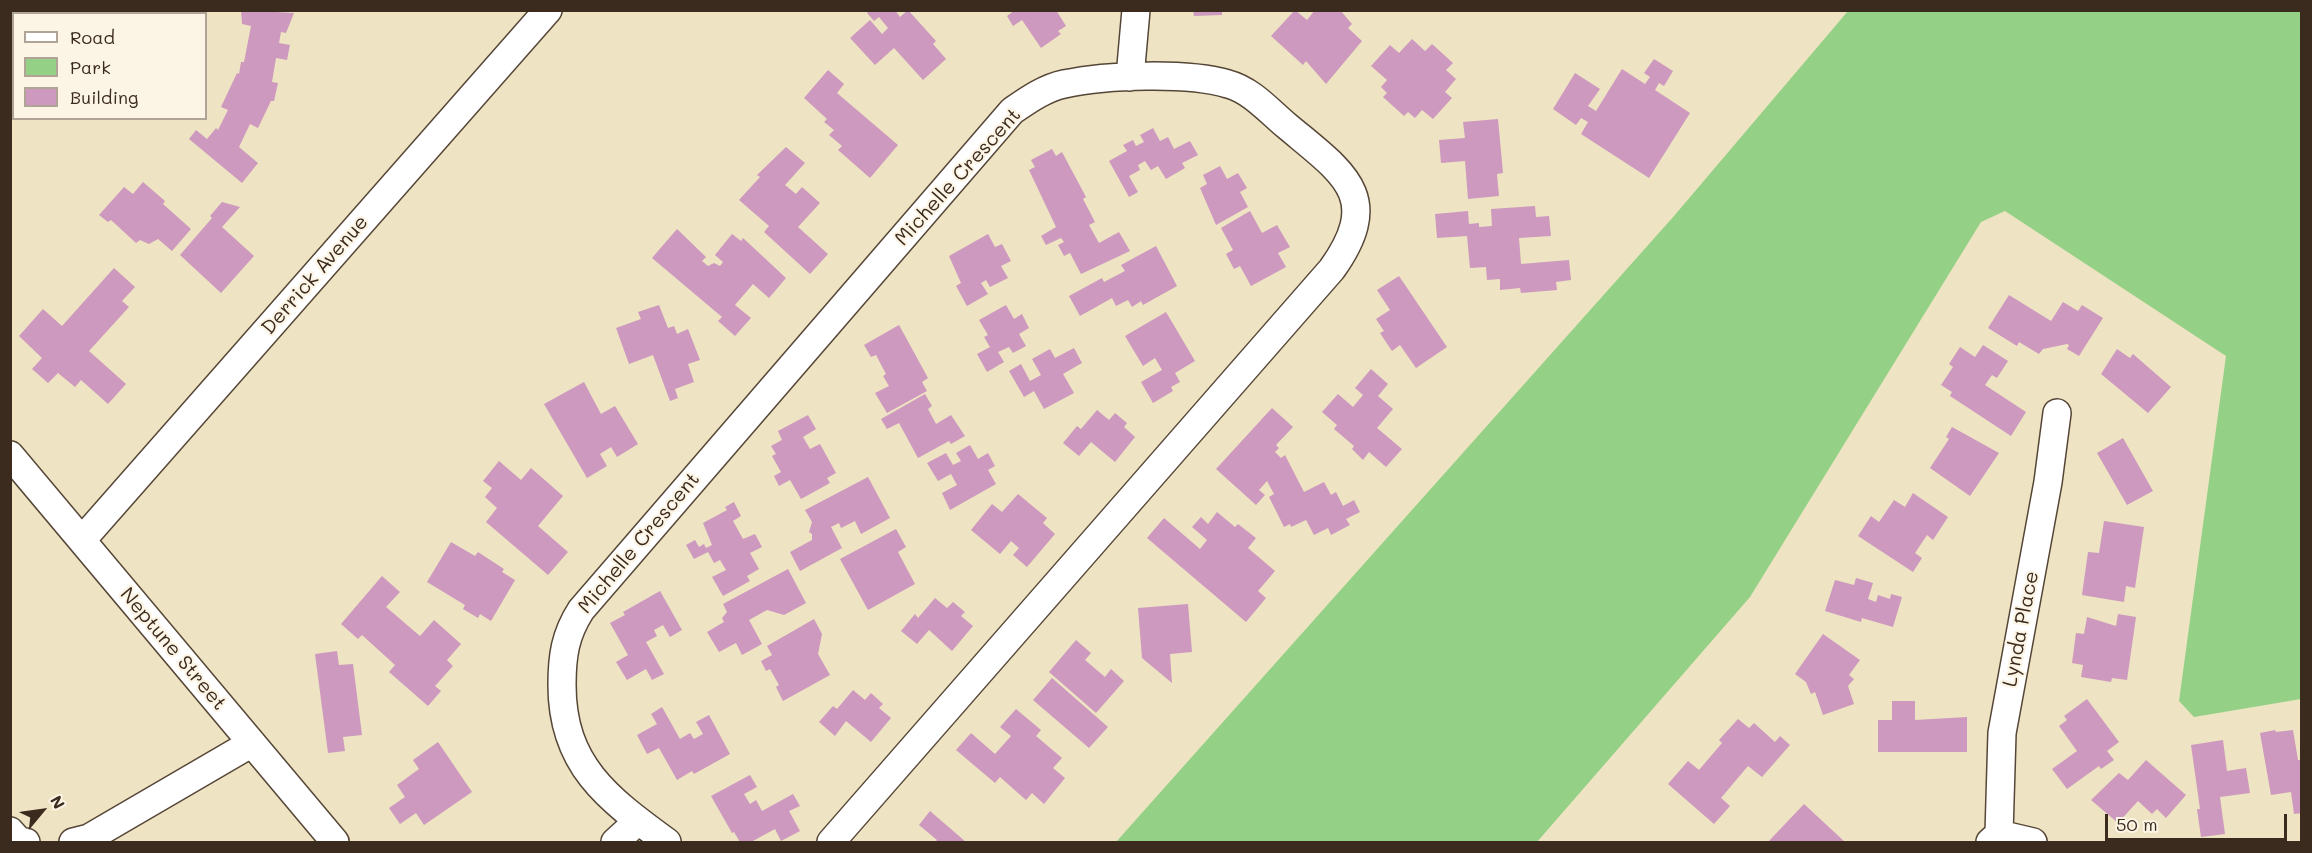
<!DOCTYPE html>
<html>
<head>
<meta charset="utf-8">
<style>
	body { margin:0 }
	#map { position:relative; width:2312px; height:853px; overflow:hidden; background:#eee3c2; font-family:Mali,sans-serif }
	canvas { display:block }
	.frame { position:absolute; inset:0; border:12px solid #3b2a1e; pointer-events:none }
	.legend { position:absolute; left:12px; top:12px; width:195px; height:108px; box-sizing:border-box; background:#fcf5e5; border:2px solid #afa495; margin:0; padding:8px 10px; list-style:none; font-size:18px; color:#3b2a1e }
	.legend li { display:flex; align-items:center; gap:12px; height:30px }
	.legend b { width:30px; border:2px solid #afa495 }
	.north { position:absolute; left:12px; top:781px; width:60px; height:60px; -webkit-text-stroke:4px #fcf5e5; paint-order:stroke; rotate:61deg; font-size:16px; font-weight:700; line-height:24px; text-align:center; color:#3b2a1e }
	.north::after { content:''; display:block; margin:auto; width:21px; height:27px; background:#3b2a1e; clip-path:polygon(50% 0,100% 100%,50% 72%,0 100%) }
	.scale { position:absolute; left:2105px; top:814px; width:182px; height:27px; box-sizing:border-box; border:3px solid #3b2a1e; border-top:0; padding-left:8px; font-size:18px; line-height:21px; white-space:nowrap; color:#3b2a1e; -webkit-text-stroke:4px #fcf5e5; paint-order:stroke }
</style>
</head>
<body>
<div id="map">
<canvas width="2312" height="853"></canvas>
<div class="frame"></div>
<ul class="legend">
<li><b style="height:8px;background:#fff"></b>Road</li>
<li><b style="height:16px;background:#94d186"></b>Park</li>
<li><b style="height:16px;background:#cd99bf"></b>Building</li>
</ul>
<div class="north">N</div>
<div class="scale">50 m</div>
</div>
<script>
const c = document.querySelector('canvas').getContext('2d');
c.lineJoin = 'round';
function paint(path, color) {
  c.fillStyle = color;
  c.fill(path, 'evenodd');
}
function stroke(path, color, width, dash) {
  c.strokeStyle = color;
  c.lineWidth = width;
  c.lineCap = dash ? 'butt' : 'round';
  c.setLineDash(dash || []);
  c.stroke(path);
}
function drawText(font, color, halo, rows, align = 'center') {
  c.font = font + ' Mali,sans-serif';
  c.lineWidth = 4.5;
  c.setLineDash([]);
  c.textBaseline = 'middle';
  c.strokeStyle = halo;
  c.fillStyle = color;
  for (const [text, x, y, turn = 0] of rows) {
    c.save();
    c.translate(x, y);
    c.rotate((+turn || 0) * Math.PI / 180);
    c.textAlign = isNaN(turn) ? turn : align;
    if (halo) c.strokeText(text, 0, 0);
    c.fillText(text, 0, 0);
    c.restore();
  }
}
const green = new Path2D(`
	M1848 11H2301V699L2194 717 2179 701 2226 356 2005 211 1981 222 1750 597 1537 842H1116L1674 216Z`);
const building = new Path2D(`
	M241 10 294 13 286 33 281 32 279 43 290 45 287 60 276 58 272 82 278 83 274 101H271L258 128 250 124 239 147 258 163 242 183 189 139 196 130 207 139 216 128 218 130 228 110 221 107 237 73 239 74 241 62H244L251 26 242 24Z
	M870 10H895L900 17 908 10 936 41 933 44 946 59 923 80 894 48 875 65 850 38 870 20 882 34 888 28 879 17 874 21 867 13Z
	M1015 10H1056L1066 26 1058 31 1061 34 1041 48 1022 20 1013 26 1007 16Z
	M1193 10H1222V15L1194 16Z
	M1295 10 1307 20 1315 10H1340L1352 24 1348 28 1362 41 1326 84 1306 61 1303 65 1271 36Z
	M1412 39 1425 51 1432 44 1453 63 1446 70 1456 79 1445 92 1452 98 1433 119 1422 110 1415 118 1408 112 1404 116 1383 97 1387 93 1381 87 1387 80 1371 66 1390 45 1399 53Z
	M1654 59 1673 71 1664 86 1659 83 1655 90 1690 113 1649 178 1581 134 1588 122 1581 118 1576 125 1553 109 1575 73 1600 89 1588 106 1596 111 1622 69 1645 84 1650 77 1644 73Z
	M828 70 844 84 837 93 898 145 870 178 838 150 842 146 829 135 834 130 824 122 827 119 804 98Z
	M1498 119 1503 173 1497 174 1499 196 1468 199 1465 161 1441 163 1439 140 1465 138 1463 122Z
	M1153 128 1160 141 1168 137 1174 149 1190 141 1198 155 1182 163 1185 168 1166 179 1158 166 1151 170 1145 161 1138 165 1140 170 1129 176 1138 192 1129 197 1109 161 1127 151 1123 145 1133 140 1136 146 1144 142 1140 135Z
	M786 147 805 163 785 185 796 194 802 187 820 203 798 227 828 254 810 274 764 232 769 226 739 200 760 177 757 175Z
	M1052 149 1056 156 1062 152 1086 197 1083 199 1095 222 1089 225 1099 243 1119 232 1130 251 1081 274 1070 253 1064 256 1058 245 1064 242 1061 238 1046 245 1041 236 1056 227 1029 170 1035 167 1031 160Z
	M1220 166 1227 179 1238 173 1247 188 1240 192 1248 207 1216 225 1200 188 1207 184 1203 175Z
	M143 182 165 201 163 204 191 229 172 251 158 239 149 244 140 240 136 243 111 220 108 222 99 215 124 187 133 194Z
	M222 202 240 207 222 227 254 256 221 293 180 255 212 218 210 216Z
	M1535 206 1536 217 1549 216 1551 236 1519 238 1521 264 1569 260 1571 280 1556 282 1557 290 1521 293 1520 288 1500 290V279L1487 280 1486 267 1470 268 1467 236 1437 238 1435 214 1468 211 1469 224 1479 223V227L1492 226 1491 209Z
	M1250 211 1262 233 1277 225 1290 247 1278 253 1286 267 1251 286 1240 266 1234 269 1226 254 1233 250 1221 228Z
	M677 229 706 257 702 261 708 266 714 263 720 266 723 262 715 255 732 234 741 241 743 238 786 278 769 298 753 284 735 305 751 318 735 336 718 321 722 317 652 258Z
	M988 234 995 247 1002 244 1011 261 1001 266 1008 278 990 287 986 280 981 283 988 294 967 306 956 286 961 283 949 256Z
	M1156 246 1177 286 1143 305 1141 301 1132 307 1128 300 1116 306 1112 298 1080 316 1069 296 1102 278 1104 282 1125 271 1121 265Z
	M114 268 135 287 122 301 129 307 89 351 126 384 108 404 81 380 75 387 58 373 48 383 32 369 42 358 19 336 43 309 62 326Z
	M1399 276 1447 347 1416 368 1400 345 1392 351 1380 333 1384 331 1376 319 1390 310 1377 290Z
	M2009 295 2051 321 2063 302 2078 311 2082 305 2103 318 2079 356 2067 349 2069 345 2067 344 2043 349 2039 354 2019 342 2017 346 1988 328Z
	M659 305 668 328 674 326 677 334 688 329 700 360 688 364 694 382 675 389 678 398 670 401 653 355 629 364 616 328 641 319 638 312Z
	M1006 305 1014 319 1022 314 1029 328 1019 334 1026 346 1013 353 1009 347 998 352 1004 362 987 372 977 354 990 347 984 337 988 335 979 320Z
	M1166 312 1195 361 1175 373 1180 382 1171 387 1173 391 1153 403 1141 382 1162 370 1155 358 1143 366 1125 336Z
	M899 325 928 378 922 382 927 391 887 413 875 393 889 386 883 376 886 374 876 355 871 357 864 345Z
	M1983 345 2008 361 1997 378 1992 375 1985 385 2026 412 2011 436 1950 396 1952 392 1941 385 1953 367 1949 364 1960 347 1975 357Z
	M1074 348 1082 363 1063 374 1074 393 1044 409 1034 391 1024 397 1009 371 1021 364 1030 381 1041 375 1032 359 1050 349 1055 358Z
	M2117 349 2130 358 2133 354 2171 387 2148 413 2101 374Z
	M1371 369 1388 384 1378 396 1393 409 1377 428 1402 449 1386 467 1369 452 1363 460 1352 449 1354 446 1334 429 1337 425 1322 412 1338 394 1353 407 1363 395 1355 388Z
	M584 382 601 414 615 406 638 444 617 457 611 447 600 454 607 466 587 478 544 404Z
	M925 394 932 406 928 409 936 424 951 415 965 436 951 444 949 441 918 458 899 423 887 429 881 419Z
	M1272 408 1293 427 1276 445 1279 448 1275 452 1281 458 1285 455 1304 492 1324 482 1331 495 1336 492 1343 506 1354 500 1360 512 1346 519 1350 525 1331 535 1328 528 1314 535 1306 520 1291 527 1290 524 1284 527 1269 497 1274 494 1267 481 1259 490 1265 495 1256 505 1216 469Z
	M1097 410 1109 420 1115 413 1127 423 1124 427 1135 437 1115 462 1091 442 1079 456 1063 443 1077 426 1081 429Z
	M808 415 816 429 803 437 810 449 820 444 836 473 827 478 830 483 801 499 790 480 779 486 774 476 781 472 772 456 776 454 771 446 782 440 778 431Z
	M1952 427 1999 453 1970 496 1930 468 1949 439 1946 437Z
	M2123 438 2153 491 2127 505 2097 453Z
	M970 445 978 459 988 453 995 466 988 470 996 484 950 510 942 493 957 485 951 474 938 481 927 463 946 453 953 465 961 461 956 453Z
	M499 461 521 480 531 468 563 496 538 526 568 552 548 575 486 522 497 508 485 497 492 488 483 481Z
	M868 477 890 518 861 534 855 521 841 528 839 523 831 527 842 548 800 571 790 552 812 540V534L809 532 812 522 805 510Z
	M1913 493 1948 517 1933 540 1927 535 1915 553 1922 558 1913 572 1858 536 1871 516 1879 522 1894 500 1905 507Z
	M1018 494 1047 518 1043 523 1055 534 1027 567 1013 555 1019 548 1011 541 1000 554 971 530 992 504 1002 512Z
	M734 502 741 516 733 521 743 539 755 534 762 547 750 553 759 569 747 576 750 581 723 596 712 577 726 570 720 560 714 563 708 552 694 559 686 545 695 540 699 547 704 544 706 548 712 545 703 523 727 510 725 507Z
	M1217 512 1235 527 1238 524 1256 538 1248 548 1275 571 1258 591 1266 598 1246 622 1147 538 1164 518 1200 549 1207 540 1192 527 1201 517 1208 524Z
	M2104 521 2144 527 2135 588 2126 586 2124 602 2082 595 2088 552 2099 553Z
	M896 529 906 547 898 552 915 584 868 610 840 559Z
	M451 542 475 556 478 552 504 569 502 572 515 580 491 621 480 614 478 618 463 609 465 605 427 582Z
	M788 569 806 603 784 615 767 610 749 620 762 644 742 655 736 643 719 652 707 632 724 622 722 618 727 612 723 604Z
	M382 576 400 592 386 607 420 636 434 620 461 644 447 660 453 666 435 686 441 691 428 706 389 672 395 665 362 635 358 639 341 624Z
	M1856 578 1873 583 1868 599 1876 602 1878 595 1890 599 1891 594 1902 597 1893 627 1862 618 1861 622 1825 611 1835 580 1854 585Z
	M660 591 682 630 670 637 663 625 654 630 657 636 646 642 664 674 652 680 646 669 627 680 616 662 628 655 610 623 625 615 623 612Z
	M935 598 947 608 953 602 965 612 961 616 973 626 952 651 929 630 917 644 901 631 915 614 918 618Z
	M1188 604 1192 652 1170 654 1172 683 1142 658 1138 608Z
	M2118 614 2136 617 2127 680 2112 678 2111 682 2081 677 2083 665 2072 663 2076 633 2084 634 2087 617 2116 626Z
	M814 619 822 634 818 654 830 675 783 701 776 687 779 685 770 669 766 671 761 661 772 655 767 646Z
	M1823 634 1860 660 1849 675 1854 679 1848 686 1854 704 1823 715 1815 692 1811 694 1806 682 1795 674Z
	M1076 640 1091 653 1085 660 1105 677 1111 669 1124 681 1096 713 1049 672Z
	M337 651 339 665 353 664 362 735 343 737 345 751 328 753 315 654Z
	M1052 678 1108 727 1089 748 1033 700Z
	M853 690 865 700 871 693 883 704 879 708 891 718 871 742 846 721 835 736 819 722 833 706 837 709Z
	M2087 699 2119 742 2107 751 2114 760 2101 769 2099 766 2067 789 2052 769 2077 751 2059 726 2067 720 2064 716Z
	M1892 701H1915V720L1967 717V752H1878V720H1892Z
	M662 707 680 739 690 733 694 739 703 734 696 722 709 715 730 754 694 774 692 771 677 780 659 748 647 754 637 735 657 724 651 714Z
	M1016 709 1041 730 1036 736 1062 758 1053 768 1065 778 1044 804 1032 793 1026 800 1000 777 995 783 956 750 971 733 995 754 1011 736 1000 727Z
	M1738 719 1749 728 1754 723 1775 742 1780 736 1790 745 1762 777 1748 766 1721 798 1730 806 1714 824 1668 784 1688 761 1699 770 1722 743 1719 740Z
	M2275 730 2276 732 2293 730 2298 760H2302V813L2294 814 2291 792 2271 795 2260 733Z
	M2223 740 2227 771 2246 768 2250 793 2220 797 2225 834 2201 837 2197 809H2200L2191 745Z
	M438 742 472 792 424 825 416 813 400 824 389 808 405 797 397 785 419 769 413 760Z
	M2146 760 2186 795 2166 818 2157 809 2152 814 2138 801 2118 823 2091 800 2119 773 2128 780Z
	M750 775 757 787 744 794 750 804 756 800 762 811 793 794 800 806 789 811 800 831 781 841 775 829 751 842H740L734 832 732 833 711 796Z
	M1804 804 1845 842H1768Z
	M930 811 966 842H935L937 840 919 825Z`);
const minor = new Path2D(`
	M1130 77 1136 10
	M10 455 335 842
	M82 540 548 10
	M10 831 19 841 26 842
	M1999 834 2033 842
	M73 842 89 838 252 743
	M615 842 638 821
	M667 842C607 798 562 765 562 685 562 656 565 635 581 610L1012 111C1028 100 1045 88 1064 84 1107 75 1187 72 1228 84 1251 90 1269 111 1287 126 1343 173 1384 196 1332 269L831 842
	M1990 842 1999 834 2002 733 2048 482 2057 413`);
const streetNames = [
	["Michelle Crescent",958,177,-48],
	["Derrick Avenue",315,275,-49],
	["Michelle Crescent",639,543,-50],
	["Lynda Place",2021,629,-79],
	["Neptune Street",173,649,50]
];
paint(green, '#94d186');
paint(building, '#cd99bf');
stroke(minor, '#564637', 30);
stroke(minor, '#fff', 27);
drawText('20px', '#3b2a1e', '#fcf5e5', streetNames);
</script>
</body>
</html>
